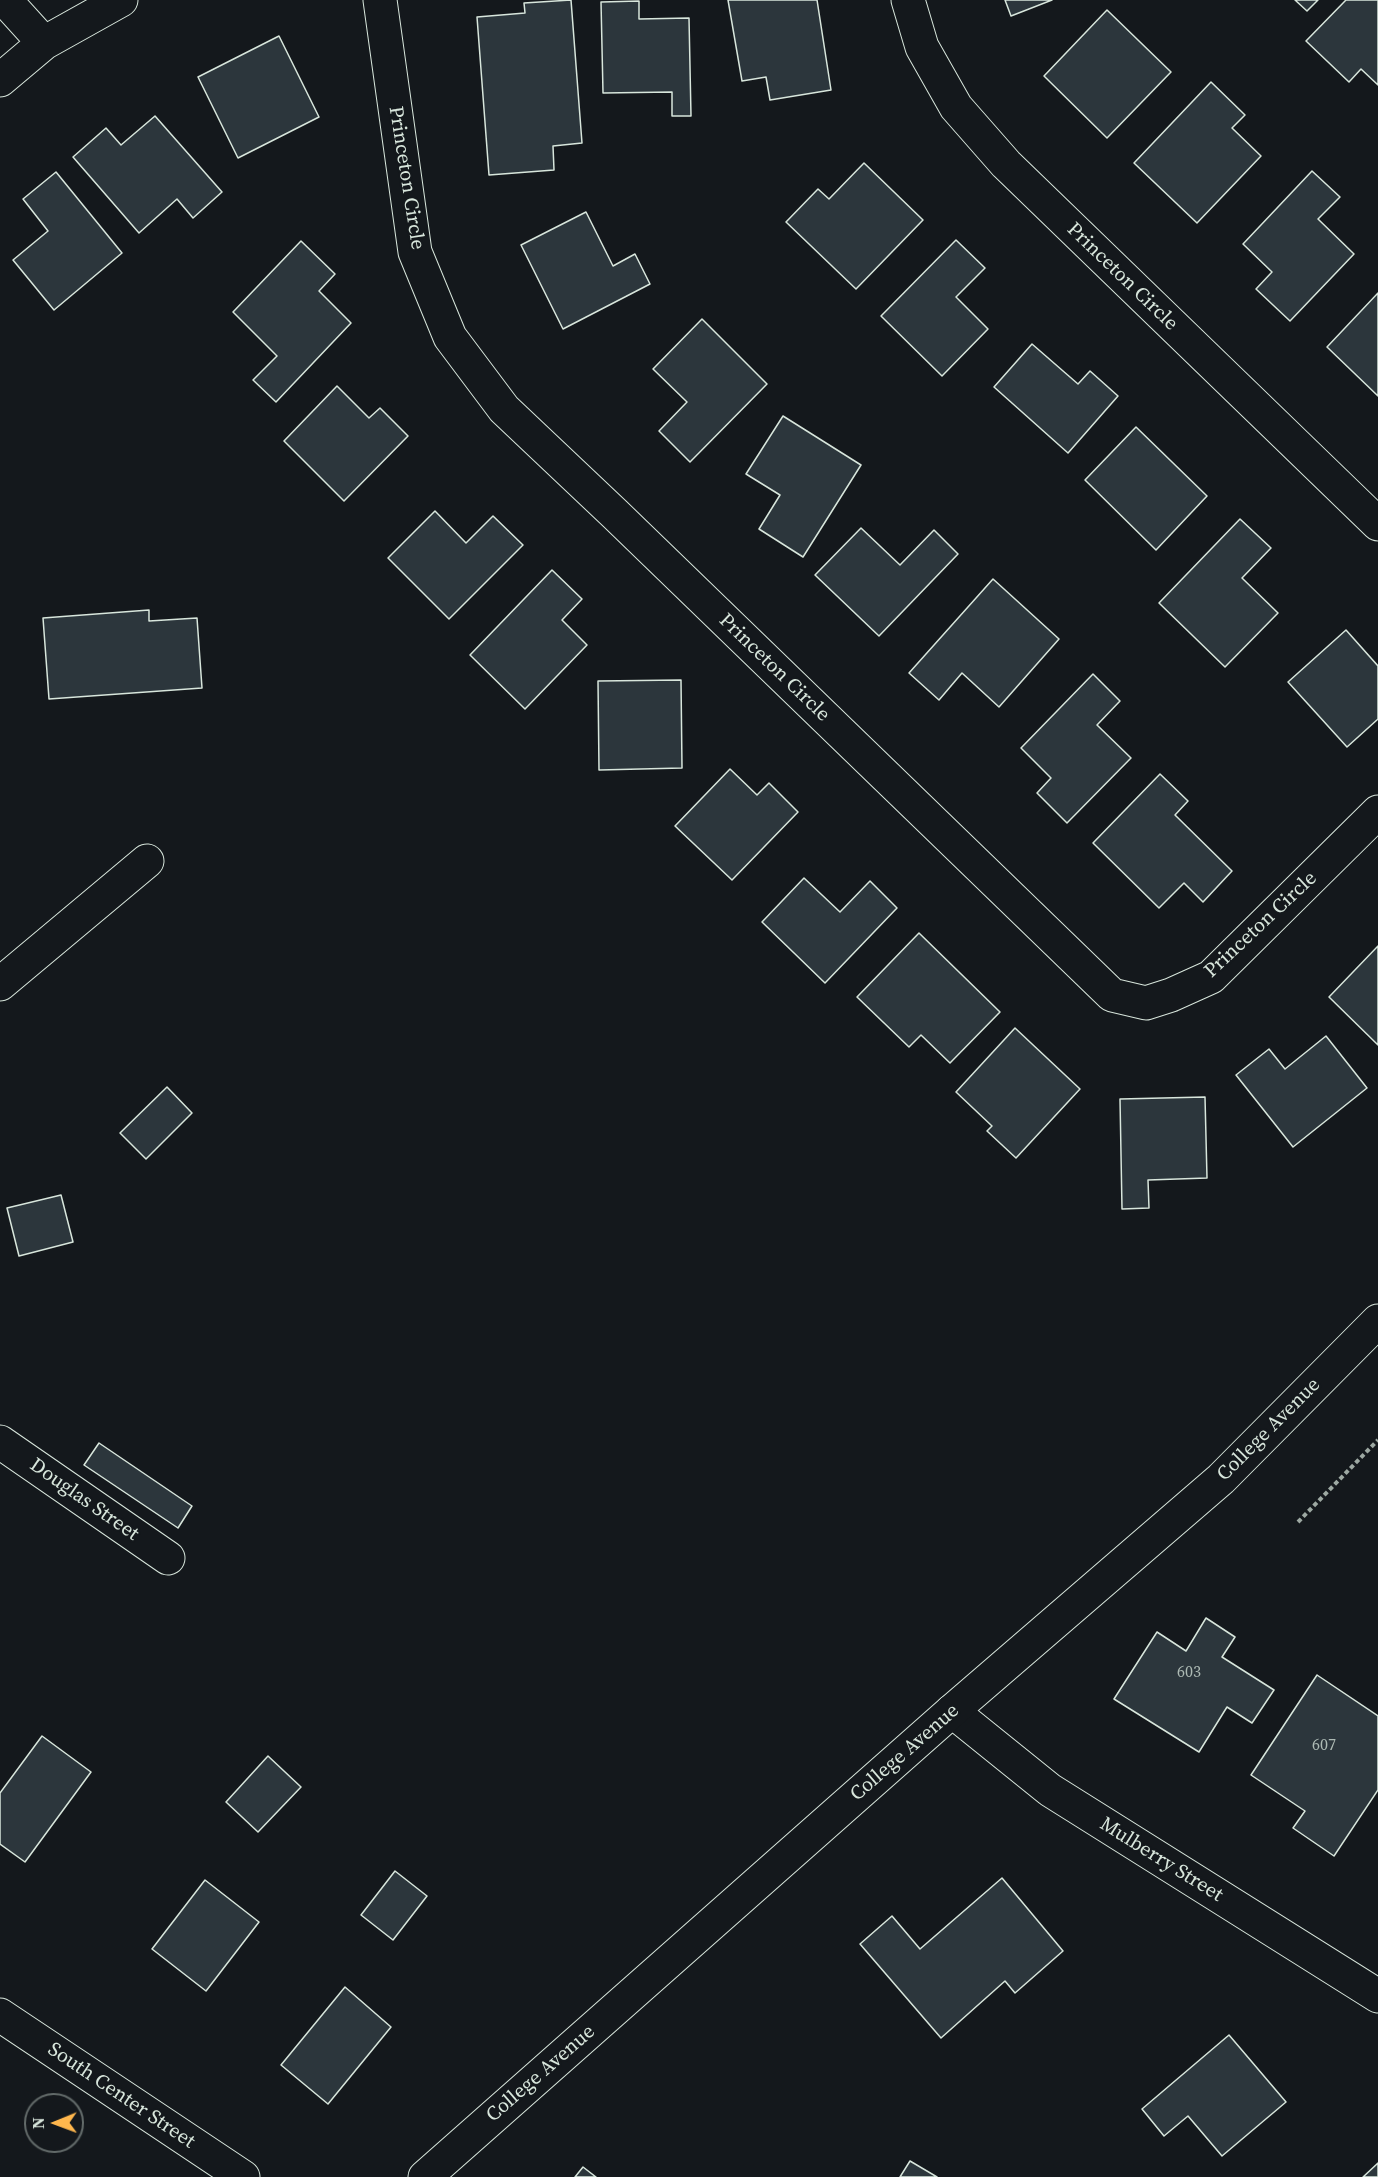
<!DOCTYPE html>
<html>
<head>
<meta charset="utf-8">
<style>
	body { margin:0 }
	#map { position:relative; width:1378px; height:2177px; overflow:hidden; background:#14181c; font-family:"Source Serif 4",serif }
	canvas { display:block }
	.north { position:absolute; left:24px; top:2093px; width:60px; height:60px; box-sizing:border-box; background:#14181c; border:2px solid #626a69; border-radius:50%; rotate:269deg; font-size:16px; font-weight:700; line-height:24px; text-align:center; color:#d8e6dc }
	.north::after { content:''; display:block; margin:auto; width:21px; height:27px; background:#ffb74d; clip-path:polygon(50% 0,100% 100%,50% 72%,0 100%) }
</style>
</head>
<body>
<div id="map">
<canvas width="1378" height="2177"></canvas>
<div class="north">N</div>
</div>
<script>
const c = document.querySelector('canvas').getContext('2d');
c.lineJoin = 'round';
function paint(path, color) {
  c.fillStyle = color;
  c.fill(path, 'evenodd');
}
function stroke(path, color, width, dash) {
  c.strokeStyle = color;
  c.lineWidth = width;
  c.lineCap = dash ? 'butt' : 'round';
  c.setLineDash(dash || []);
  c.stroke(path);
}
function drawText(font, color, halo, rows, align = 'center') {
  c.font = font + ' "Source Serif 4",serif';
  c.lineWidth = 4.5;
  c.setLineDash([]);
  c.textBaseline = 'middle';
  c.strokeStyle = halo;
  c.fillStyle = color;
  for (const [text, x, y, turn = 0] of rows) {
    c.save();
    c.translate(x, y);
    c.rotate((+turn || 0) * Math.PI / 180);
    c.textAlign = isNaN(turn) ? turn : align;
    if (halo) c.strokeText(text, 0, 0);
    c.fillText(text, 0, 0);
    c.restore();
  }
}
const building = new Path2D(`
	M571 0 582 143 553 146 554 170 489 175 477 17 525 13 524 3Z
	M728 0H817L831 90 770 100 766 77 742 81Z
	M1005 0H1052L1011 16Z
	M1295 0H1318L1307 11Z
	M1346 0H1378V85L1361 69 1349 82 1306 41Z
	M639 1V19L689 18 691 116H672V92L603 93 601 2Z
	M1107 10 1171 72 1107 138 1044 76Z
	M279 36 319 117 238 158 198 77Z
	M1211 82 1245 115 1232 128 1261 156 1197 223 1134 163Z
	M155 116 222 192 193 218 177 199 139 233 73 157 106 128 121 145Z
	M864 163 923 220 856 289 786 222 818 189 829 199Z
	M1312 171 1340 197 1318 219 1354 254 1290 321 1256 289 1272 272 1243 244Z
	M56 172 122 253 54 310 13 260 48 231 23 199Z
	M586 212 613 266 635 254 650 284 563 329 521 245Z
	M956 240 985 268 956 297 988 329 942 376 881 316Z
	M301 241 335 274 319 291 351 323 276 402 253 380 277 356 233 312Z
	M1378 293V396L1327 347Z
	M702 319 767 384 690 462 659 431 687 402 653 369Z
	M1032 344 1078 384 1090 371 1118 396 1068 453 994 387Z
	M337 386 369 418 380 408 408 436 344 501 284 441Z
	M783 416 861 465 803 557 759 529 780 495 746 474Z
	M1136 427 1207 496 1156 550 1085 480Z
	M435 511 466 543 493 516 523 545 449 619 388 558Z
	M1240 519 1271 548 1242 578 1278 613 1225 667 1159 603Z
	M861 528 900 565 934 530 958 554 879 636 815 575Z
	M552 570 582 599 562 620 587 645 525 709 470 655Z
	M993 579 1059 639 999 707 962 673 939 700 909 673Z
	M149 610V621L197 618 202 688 49 699 43 618Z
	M1346 630 1378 666V719L1347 747 1288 682Z
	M1093 674 1120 701 1097 725 1131 758 1067 823 1037 793 1051 778 1021 748Z
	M681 680 682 768 599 770 598 681Z
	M730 769 757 795 769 783 798 812 732 880 675 826Z
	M1160 774 1188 801 1175 815 1232 871 1203 902 1184 883 1159 908 1093 843Z
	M804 878 840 912 870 881 897 908 825 983 762 922Z
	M919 933 1000 1012 950 1063 921 1035 909 1047 857 997Z
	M1378 946V1045L1329 997Z
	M1015 1028 1080 1089 1016 1158 987 1131 992 1126 956 1092Z
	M1326 1036 1367 1088 1293 1147 1236 1075 1269 1049 1285 1069Z
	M167 1087 192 1113 146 1159 120 1133Z
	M1205 1097 1207 1178 1148 1180 1149 1208 1122 1209 1120 1099Z
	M61 1195 73 1242 19 1256 7 1208Z
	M99 1443 192 1506 178 1528 84 1465Z
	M1206 1618 1235 1637 1222 1657 1274 1690 1252 1723 1227 1707 1199 1752 1114 1699 1157 1632 1186 1651Z
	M1317 1675 1378 1716V1790L1334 1856 1293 1828 1305 1811 1251 1775Z
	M42 1736 91 1772 25 1862 0 1844V1793Z
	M268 1756 301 1787 258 1832 226 1802Z
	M395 1871 427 1896 393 1940 361 1915Z
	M1002 1878 1063 1951 1015 1993 1005 1981 941 2038 860 1944 892 1916 920 1949Z
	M205 1880 259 1922 206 1991 152 1949Z
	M345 1987 391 2027 328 2104 281 2065Z
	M1229 2035 1286 2102 1222 2156 1188 2116 1164 2136 1142 2109Z
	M910 2161 937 2177H900Z
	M1378 2163V2177H1363Z
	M583 2167 596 2177H575Z`);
const path = new Path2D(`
	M1298 1522 1378 1440`);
const street = new Path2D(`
	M5 0 44 43
	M380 0 415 252 450 337 504 409 615 514 1112 995 1146 1003 1171 995 1211 977 1378 812
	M908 0 922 47 956 107 1006 164 1378 524
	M0 80 44 43 121 0
	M0 984 147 861
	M0 1442 168 1558
	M952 1711 1050 1790 1378 1996
	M0 2015 243 2177`);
const secondary = new Path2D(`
	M425 2177 952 1711 1221 1479 1378 1321`);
const numberNames = [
	["603",1189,1673],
	["607",1324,1746]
];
const streetNames = [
	["Princeton Circle",406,178,81],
	["Princeton Circle",1122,277,44],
	["Princeton Circle",774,668,44],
	["Princeton Circle",1261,925,-43],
	["College Avenue",1269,1430,-45],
	["Douglas Street",84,1500,35],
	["College Avenue",905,1753,-41],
	["Mulberry Street",1161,1860,32],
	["College Avenue",541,2074,-41],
	["South Center Street",121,2096,34]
];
paint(building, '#2c363c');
stroke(building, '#d8e6dc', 1.5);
stroke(street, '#d8e6dc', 35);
stroke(secondary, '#d8e6dc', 35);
stroke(path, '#9da8a2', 4, [4.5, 3]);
stroke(street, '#14181c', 33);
stroke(secondary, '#14181c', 33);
drawText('16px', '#adbab4', null, numberNames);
drawText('20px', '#d8e6dc', '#14181c', streetNames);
</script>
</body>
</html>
